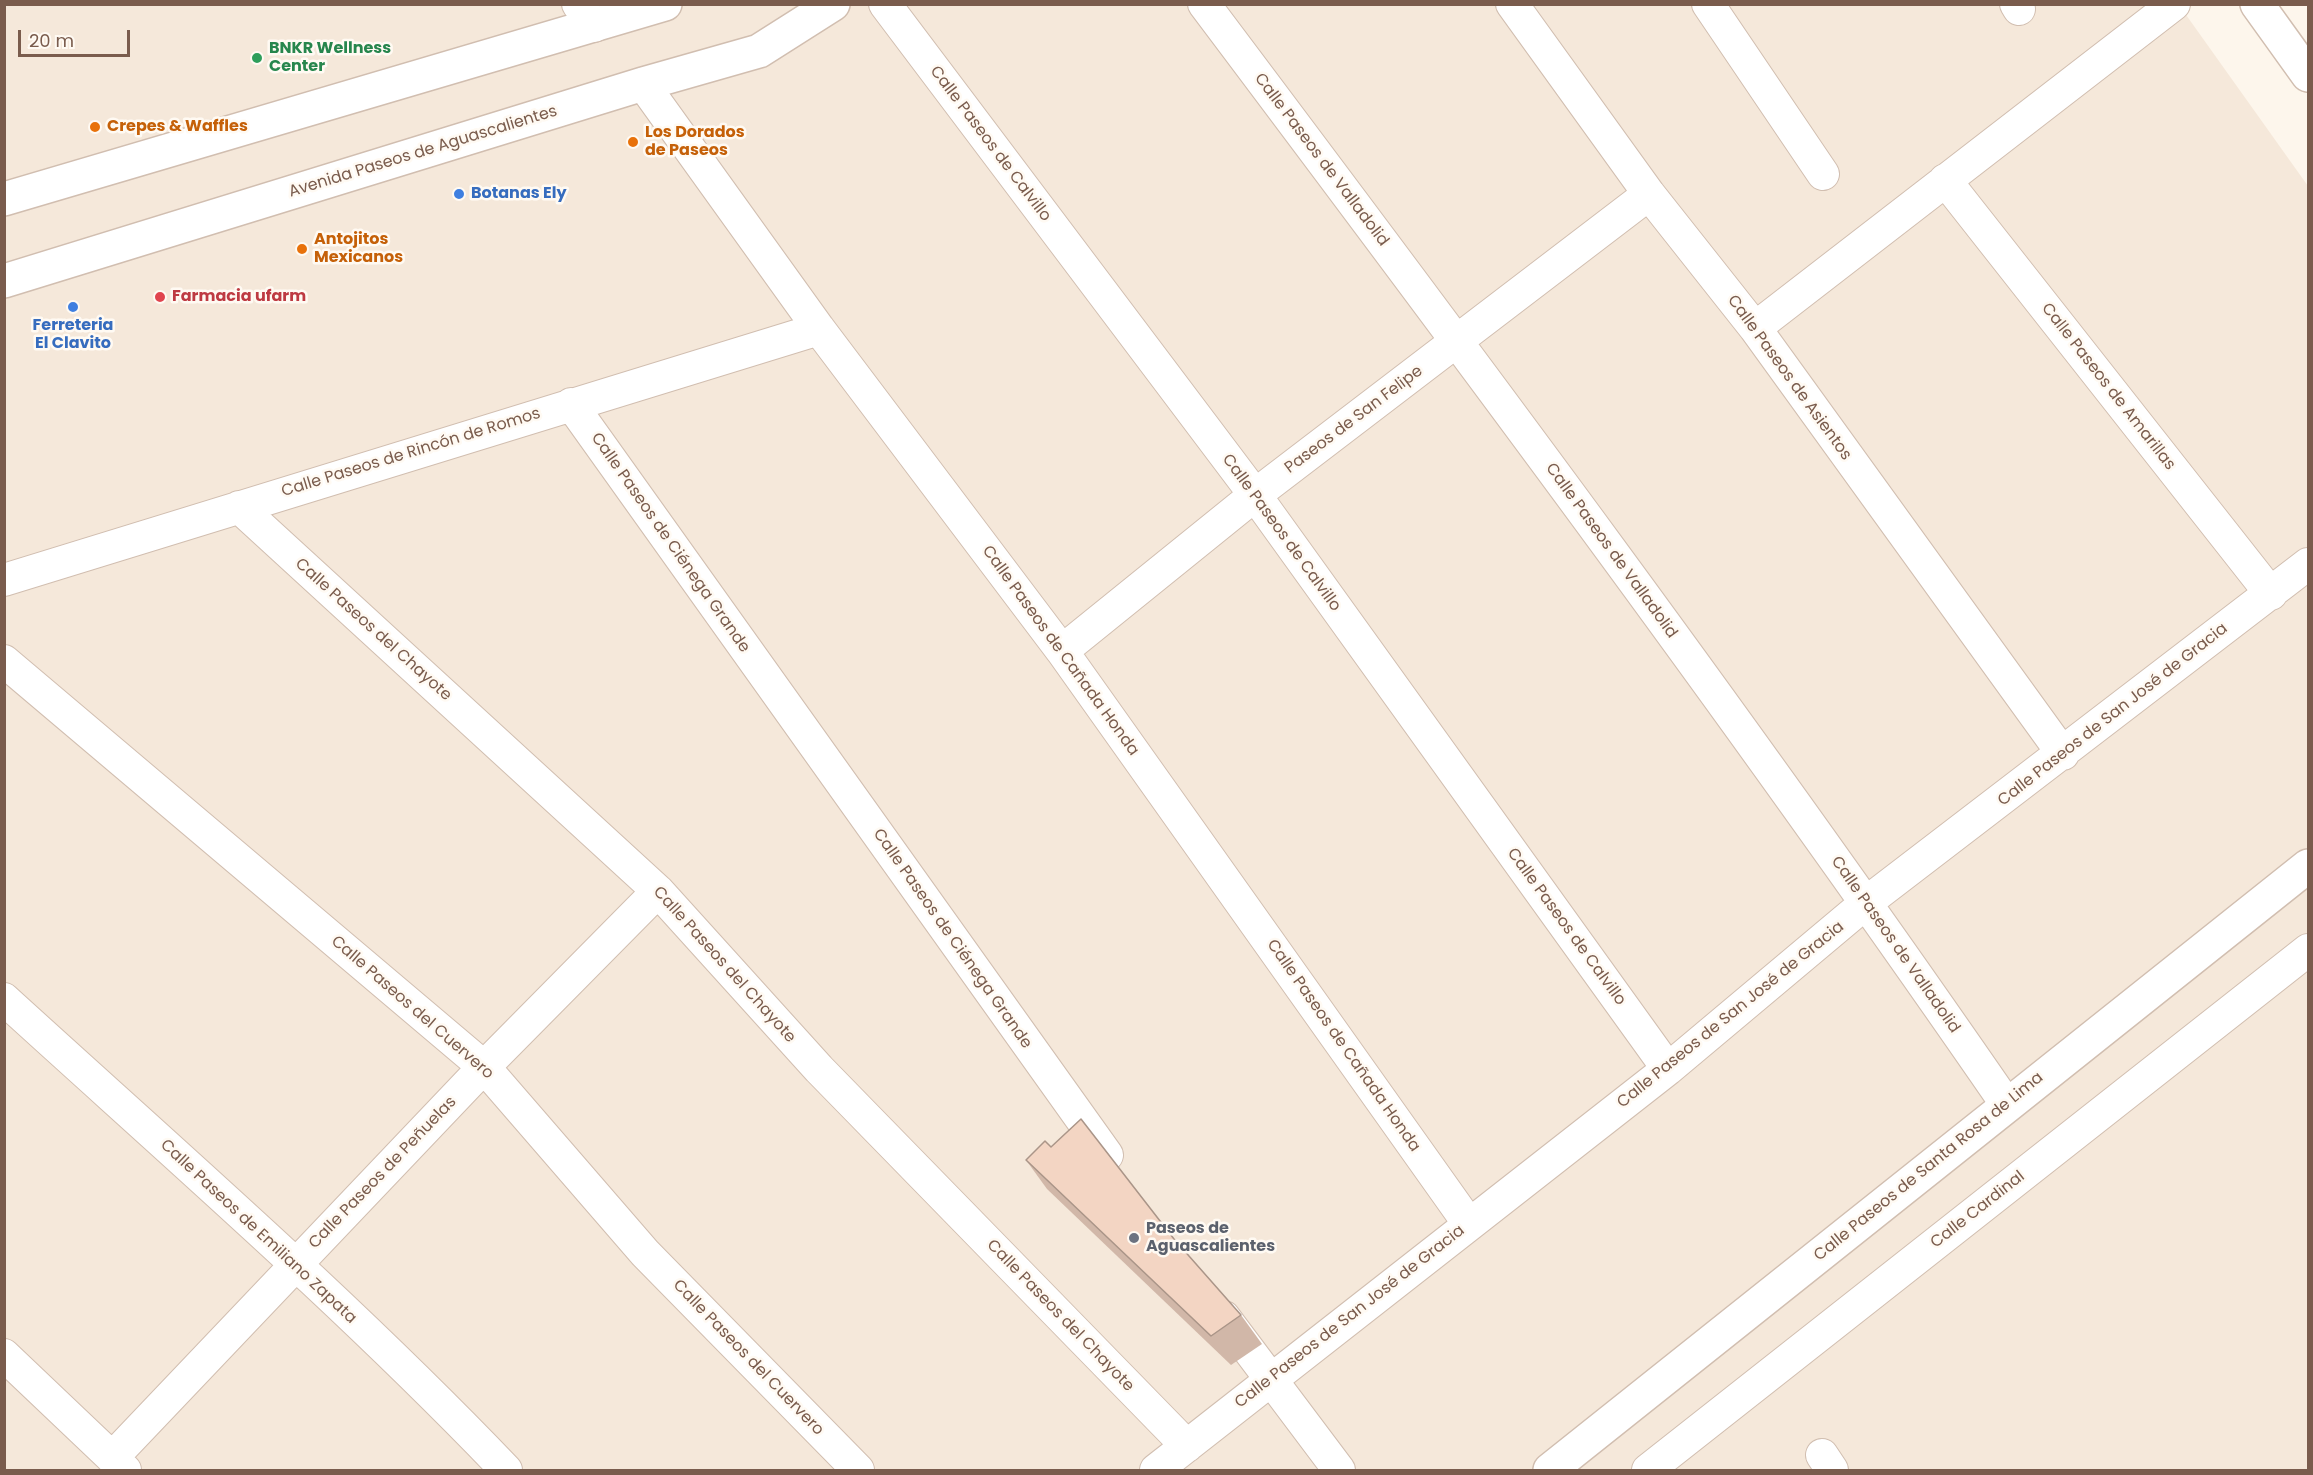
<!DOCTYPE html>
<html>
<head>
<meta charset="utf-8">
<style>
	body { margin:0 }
	#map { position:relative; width:2313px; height:1475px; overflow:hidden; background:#fdf6ec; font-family:Poppins,sans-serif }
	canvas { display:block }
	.frame { position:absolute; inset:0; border:6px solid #7a5c4d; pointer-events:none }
	.scale { position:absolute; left:18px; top:30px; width:112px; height:27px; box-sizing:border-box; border:3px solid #7a5c4d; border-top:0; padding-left:8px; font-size:18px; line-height:21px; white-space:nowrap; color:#7a5c4d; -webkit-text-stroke:4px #fffaf3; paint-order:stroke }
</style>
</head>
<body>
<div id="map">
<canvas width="2313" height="1475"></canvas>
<div class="frame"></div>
<div class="scale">20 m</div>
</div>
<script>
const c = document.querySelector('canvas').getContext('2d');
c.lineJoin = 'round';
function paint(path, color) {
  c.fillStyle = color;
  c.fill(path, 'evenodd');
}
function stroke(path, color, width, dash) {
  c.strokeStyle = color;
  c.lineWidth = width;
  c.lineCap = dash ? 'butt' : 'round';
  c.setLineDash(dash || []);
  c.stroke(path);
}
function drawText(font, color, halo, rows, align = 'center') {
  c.font = font + ' Poppins,sans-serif';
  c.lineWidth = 5;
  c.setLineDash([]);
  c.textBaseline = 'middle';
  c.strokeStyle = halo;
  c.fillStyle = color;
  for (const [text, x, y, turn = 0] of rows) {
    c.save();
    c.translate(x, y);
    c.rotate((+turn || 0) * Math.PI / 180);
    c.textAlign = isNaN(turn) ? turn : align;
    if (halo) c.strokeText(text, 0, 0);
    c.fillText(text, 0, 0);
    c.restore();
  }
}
const residential = new Path2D(`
	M5 5H2179L2308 186V1470H5Z`);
const minor = new Path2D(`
	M578 4 594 26
	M885 4 1255 495 1668 1069
	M1204 4C1477 367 1749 731 2007 1105
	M1512 4 1649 194 1755 328 2063 754
	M1708 4 1823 174
	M2016 4 2019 9
	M643 84 819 329 1062 651 1469 1224
	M1945 180 2271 594
	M1755 328 2174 4
	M571 404 1107 1155
	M239 507 658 891 819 1069 1187 1446
	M4 580 819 329
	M1062 651 1255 495 1649 194
	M4 661 484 1067 645 1253 858 1470
	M4 999C174 1154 348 1305 506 1470
	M1224 1317 1339 1470
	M4 1355 125 1470
	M1822 1455 1832 1470
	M112 1458 484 1067 658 891
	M1156 1470 1668 1069 1867 902 2308 564
	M1648 1470 2308 950`);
const tertiary = new Path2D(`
	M2257 4 2308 75
	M4 199 665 4
	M4 281 643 84 759 51 833 4
	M1550 1470 2308 866`);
const wall = new Path2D(`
	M1051 1147 1241 1315 1262 1344 1231 1365 1047 1189 1026 1160Z`);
const building = new Path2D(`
	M1081 1119 1174 1239 1241 1315 1211 1336 1026 1160 1045 1141 1051 1147Z`);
const markers = [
	[257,58,6,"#2e9e5b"],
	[95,127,6,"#e8710a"],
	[633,142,6,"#e8710a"],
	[459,194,6,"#3f7fe0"],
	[302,249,6,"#e8710a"],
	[160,297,6,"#e0444e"],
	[73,307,6,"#3f7fe0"],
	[1134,1238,6,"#6b7280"]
];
const leisureNames = [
	["BNKR Wellness",269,49],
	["Center",269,67]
];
const foodNames = [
	["Crepes & Waffles",107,127],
	["Los Dorados",645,133],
	["de Paseos",645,151],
	["Antojitos",314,240],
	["Mexicanos",314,258]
];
const streetNames = [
	["Calle Paseos de Calvillo",990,144,53],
	["Avenida Paseos de Aguascalientes",423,152,-17],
	["Calle Paseos de Valladolid",1321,160,53],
	["Calle Paseos de Asientos",1789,378,54],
	["Calle Paseos de Amarillas",2108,387,52],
	["Paseos de San Felipe",1354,420,-37],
	["Calle Paseos de Rincón de Romos",411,453,-17],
	["Calle Paseos de Calvillo",1281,533,54],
	["Calle Paseos de Ciénega Grande",670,543,55],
	["Calle Paseos de Valladolid",1611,551,54],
	["Calle Paseos del Chayote",373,630,42],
	["Calle Paseos de Cañada Honda",1060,651,54],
	["Calle Paseos de San José de Gracia",2113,715,-38],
	["Calle Paseos de Calvillo",1566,927,54],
	["Calle Paseos de Ciénega Grande",952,939,55],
	["Calle Paseos de Valladolid",1895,945,55],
	["Calle Paseos del Chayote",724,965,48],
	["Calle Paseos del Cuervero",412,1008,41],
	["Calle Paseos de San José de Gracia",1731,1015,-39],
	["Calle Paseos de Cañada Honda",1343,1046,55],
	["Calle Paseos de Santa Rosa de Lima",1929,1167,-39],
	["Calle Paseos de Peñuelas",383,1173,-46],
	["Calle Cardinal",1978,1210,-38],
	["Calle Paseos de Emiliano Zapata",258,1232,43],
	["Calle Paseos del Chayote",1060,1316,46],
	["Calle Paseos de San José de Gracia",1350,1317,-38],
	["Calle Paseos del Cuervero",748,1358,46]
];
const shopNames = [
	["Botanas Ely",471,194],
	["Ferreteria",73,326,"center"],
	["El Clavito",73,344,"center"]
];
const healthNames = [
	["Farmacia ufarm",172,297]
];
const worshipNames = [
	["Paseos de",1146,1229],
	["Aguascalientes",1146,1247]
];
paint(residential, '#f5e8da');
stroke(minor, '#d1beb0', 34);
stroke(tertiary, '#d1beb0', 36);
stroke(minor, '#fff', 32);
stroke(tertiary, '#fff', 33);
paint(wall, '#d1b7a8');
paint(building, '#f3d5c3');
stroke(building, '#aa9588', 1.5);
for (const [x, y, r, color] of markers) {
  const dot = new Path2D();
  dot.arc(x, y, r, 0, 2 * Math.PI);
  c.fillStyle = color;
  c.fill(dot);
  stroke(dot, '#fffaf3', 2);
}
drawText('bold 16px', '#27864d', '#fffaf3', leisureNames, 'left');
drawText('bold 16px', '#c56008', '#fffaf3', foodNames, 'left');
drawText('16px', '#7a5c4d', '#fffaf3', streetNames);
drawText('bold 16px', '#366cbe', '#fffaf3', shopNames, 'left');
drawText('bold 16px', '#be3a42', '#fffaf3', healthNames, 'left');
drawText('bold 16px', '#5b616d', '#fffaf3', worshipNames, 'left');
</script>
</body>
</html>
